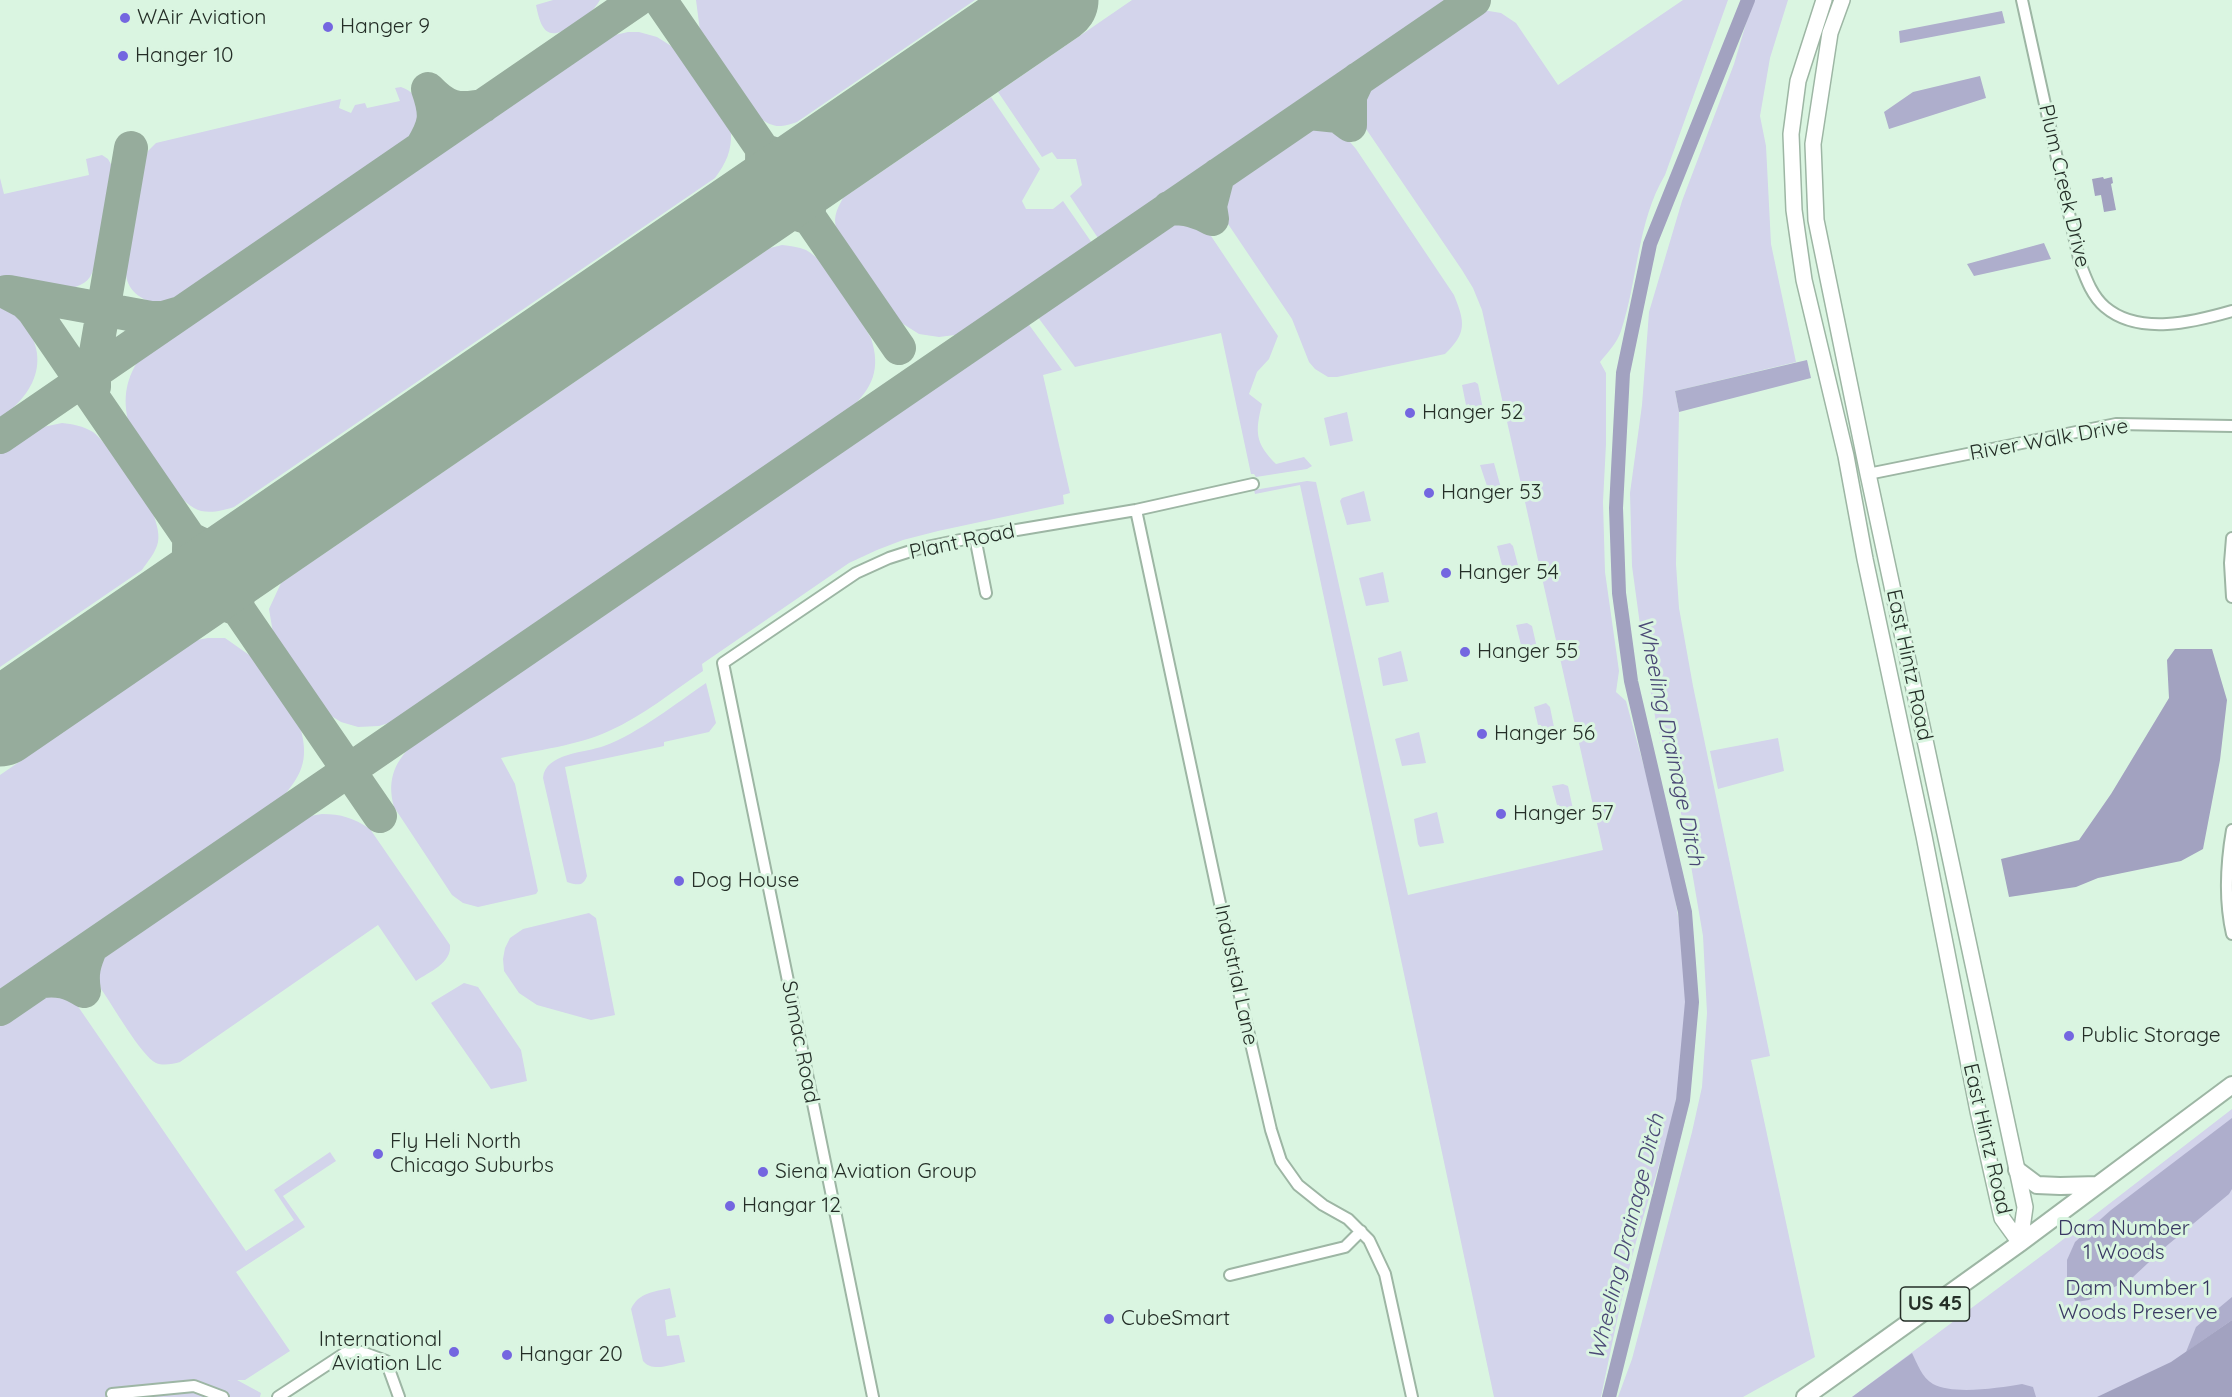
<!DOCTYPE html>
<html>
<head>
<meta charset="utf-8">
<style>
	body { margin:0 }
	canvas { display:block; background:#daf5e1 }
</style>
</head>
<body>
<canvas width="2232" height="1397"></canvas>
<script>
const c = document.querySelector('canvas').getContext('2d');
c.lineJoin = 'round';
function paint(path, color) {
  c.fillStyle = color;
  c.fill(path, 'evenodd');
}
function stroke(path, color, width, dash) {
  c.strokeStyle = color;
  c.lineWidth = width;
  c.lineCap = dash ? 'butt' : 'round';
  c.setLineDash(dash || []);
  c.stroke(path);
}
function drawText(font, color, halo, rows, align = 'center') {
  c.font = font + ' Quicksand,sans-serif';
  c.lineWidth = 6;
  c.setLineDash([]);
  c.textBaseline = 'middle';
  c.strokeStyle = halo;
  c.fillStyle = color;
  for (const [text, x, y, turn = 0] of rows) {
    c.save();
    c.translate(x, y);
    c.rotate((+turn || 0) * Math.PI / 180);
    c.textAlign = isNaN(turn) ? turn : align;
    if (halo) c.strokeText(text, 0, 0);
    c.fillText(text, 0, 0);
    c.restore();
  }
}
const green = new Path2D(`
	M553 0H600C593 12 584 18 572 26 547 42 541 30 536 5Z
	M696 0H975L797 122C779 128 774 128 758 117L700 31Z
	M1132 0H1447L1098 238 1070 196 1082 185 1076 159H1057L1052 152 1042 157 998 92Z
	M1683 0H1728L1665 175C1637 222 1638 280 1621 331 1617 343 1608 352 1600 362L1606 373V444L1603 502 1605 572 1619 671 1616 692 1626 701C1654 805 1687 909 1686 1017 1685 1094 1657 1169 1636 1242 1622 1293 1612 1345 1601 1397H1494L1300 485 1255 494 1254 490 1307 481 1316 482 1408 895 1603 850 1482 310 1473 288 1462 270 1362 123C1360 107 1362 99 1372 86L1483 10 1501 13 1516 23 1558 85Z
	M1753 0H1788L1770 58 1760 116 1766 146 1771 244 1796 362 1675 391 1679 412 1676 564 1679 608 1693 686 1770 1056 1751 1060 1815 1357 1743 1397H1618L1632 1359 1692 1132 1702 1087 1707 1013 1703 936 1688 848 1675 783 1656 722 1644 654 1632 566 1630 493 1642 405 1649 312 1682 201 1734 64Z
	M628 32H639L657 37 676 49 731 131C732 151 726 163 715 178L234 507C222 511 205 515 194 508 170 494 145 447 129 424 122 398 126 377 142 355L601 41 615 35Z
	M401 87C425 95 423 120 409 137L177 296 157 304C137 298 124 288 126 266L144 160 148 151 156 143 341 99 339 108 351 113 355 105 365 103 367 108 400 101 395 88Z
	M991 97 1040 169 1022 201 1026 209H1053L1063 201 1092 243 972 326 955 335 939 337 919 334 900 322 838 233C832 219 836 211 843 198Z
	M1327 126 1344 135 1356 149 1454 295C1465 322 1467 333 1445 354L1337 377H1328L1315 369 1309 362 1292 319 1226 221C1219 204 1221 194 1235 180L1308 130Z
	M102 155 108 159 112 166 95 264C94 268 92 274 90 277 74 300 23 284 0 280V178L4 194 89 175 86 159Z
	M1182 219H1191L1207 230 1278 336 1269 359 1257 372 1249 394 1262 404C1255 432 1255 443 1276 464L1304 457 1312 466 1307 469 1256 477 1254 474H1251L1221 333 1075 367 1037 316Z
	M782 245C791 246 798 247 806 250 829 262 857 315 871 338 881 369 873 388 849 410L395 721 379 726 358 727 341 722 325 712 274 639 269 609 281 583 770 248Z
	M0 302C50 336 50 384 0 418Z
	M1027 322 1062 370 1043 375 1070 493 1063 495 1064 504 938 531 903 540 877 550 849 563 702 664 703 671C673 691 643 716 609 731 576 746 537 750 501 758L515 784 538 891 536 894 478 907 463 903 452 895 394 807C386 778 396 760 416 741Z
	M1475 382 1478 384 1483 409 1481 412 1472 414 1469 404 1466 405 1462 385Z
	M1347 412 1353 441 1330 446 1324 418Z
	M62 423C73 424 83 426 93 432 106 442 144 494 152 510 155 519 160 532 158 542 156 552 148 561 142 570L0 667V454L38 428Z
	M1494 463 1501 488 1499 493 1490 495 1480 465Z
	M1364 491 1371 521 1347 525 1340 501 1342 498Z
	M1510 543 1513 546 1519 569 1516 572 1508 574 1505 565H1502L1497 546Z
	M1383 572 1389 602 1366 606 1359 578Z
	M1527 623 1532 626 1537 648 1535 652 1525 655 1523 645H1521L1516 625Z
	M208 638H225L252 657 301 730C309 761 301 776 281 799L0 991V775L197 640Z
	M1401 651 1408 681 1383 686 1378 658Z
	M706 683 716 723 709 732 664 742V746L565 767 587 876C583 887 577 885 567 882L543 778C545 753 585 753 604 746 639 733 675 704 706 683Z
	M1546 703 1550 707 1555 732 1544 736 1541 725H1538L1534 707Z
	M1419 732 1426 763 1402 766 1395 739Z
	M1778 738 1784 771 1718 789 1710 751Z
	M1563 784 1568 786 1573 809 1569 814 1562 816 1559 805H1557L1552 786Z
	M1437 812 1444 843 1420 847 1418 844 1414 819Z
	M322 814C341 814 354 818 370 829L450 945C452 963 429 972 416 981L378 925 180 1062C173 1064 163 1066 156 1063 141 1056 112 1004 101 989 97 974 98 965 107 953L293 825 310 816Z
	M589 913 596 918 615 1015 591 1020 537 1005 519 993 504 971 503 959 505 948 510 938 523 929Z
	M464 983 478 987 521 1050 527 1081 491 1089 431 1003Z
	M52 995 63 997 77 1005 246 1251 294 1220 274 1190 330 1152 336 1161 283 1196 305 1227 236 1272 290 1351 245 1380H237L261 1393 260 1397H0V1026L40 998Z
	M2232 1109V1397H1852L2052 1248Z
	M670 1288 676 1317 665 1320 667 1336 679 1335 685 1362C671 1364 653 1373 643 1361L631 1309C639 1292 654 1292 670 1288Z`);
const forest = new Path2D(`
	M2002 11 2005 23 1900 43 1899 31Z
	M1980 76 1986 98 1889 129 1884 112 1913 92Z
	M2044 243 2051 259 1974 276 1967 264Z
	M1807 360 1811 378 1679 412 1675 391Z
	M2232 1118V1189L2229 1194 2164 1248 2132 1278 2089 1300 2076 1302 2067 1286V1260L2075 1242 2111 1210Z
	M2232 1297V1320L2186 1352 2196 1327Z
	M1912 1353C1917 1363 1922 1378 1933 1384 1953 1395 1999 1388 2022 1384L2033 1387 2036 1397H1852Z`);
const water = new Path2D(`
	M2103 177 2104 179 2112 177 2113 183 2111 184 2116 210 2104 212 2101 195 2095 196 2092 179Z
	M2175 649H2212L2227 700 2220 760 2203 849 2181 861 2098 878 2076 887 2009 897 2001 859 2079 840 2111 794 2169 698 2167 660Z
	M2232 1320V1397H2097L2171 1362Z`);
const canal = new Path2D(`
	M1609 1397 1683 1100 1692 1002 1685 912 1631 681 1619 593 1616 508 1623 373 1650 244 1748 0`);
const taxiway = new Path2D(`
	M660 0 899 348
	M1309 113 1338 116 1350 125V96L1358 79
	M422 147C436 124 437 115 428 89 446 108 457 111 483 106
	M762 150C795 162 801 160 835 151 813 177 808 184 809 218 780 208 771 208 742 215 759 189 763 181 762 150Z
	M1169 208C1186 208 1198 211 1212 219L1210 206 1218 175
	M6 292 25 302 33 310 380 816
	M9 292 151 318H163L180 313
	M94 387V364L131 148
	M0 437 637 0
	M189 538C217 554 232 553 263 543 242 569 238 574 237 609 205 596 200 597 168 608 186 579 190 572 189 538Z
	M42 981C59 979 69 982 84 991 81 973 84 963 91 947
	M0 1009 1474 0`);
const runway = new Path2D(`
	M0 723 1055 0`);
const minor = new Path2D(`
	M2022 0 2080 263C2086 279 2092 296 2105 307 2139 336 2194 322 2232 311
	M1868 474 2116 424 2232 426
	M1136 510 1237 983 1271 1130 1281 1161 1298 1185 1323 1205 1348 1219 1369 1240 1385 1274 1412 1397
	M975 537 986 593
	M2232 538 2230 563 2232 597
	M2232 830C2226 865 2224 899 2232 934
	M1230 1275 1345 1247 1361 1231
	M112 1394 194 1386 223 1397
	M278 1397 345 1353 362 1352 386 1361 399 1397
	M873 1397 723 663 856 573 889 558 917 549 975 537 1136 510 1253 484`);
const secondary = new Path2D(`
	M1824 0 1798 81 1791 134 1794 210 1804 280 1846 456 1865 559 1924 836 1978 1111 2002 1218 2020 1243
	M1842 0 1830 33 1813 144 1816 220 1868 474 2025 1207 2020 1243`);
const primary = new Path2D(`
	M2017 1170 2037 1185 2060 1186 2098 1185
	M1805 1397 2020 1243 2232 1085`);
const markers = [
	[125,18,6,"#7466e0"],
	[328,27,6,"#7466e0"],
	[123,56,6,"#7466e0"],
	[1410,413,6,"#7466e0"],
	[1429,493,6,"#7466e0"],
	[1446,573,6,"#7466e0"],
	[1465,652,6,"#7466e0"],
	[1482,734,6,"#7466e0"],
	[1501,814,6,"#7466e0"],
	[679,881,6,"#7466e0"],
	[2069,1036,6,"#7466e0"],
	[378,1154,6,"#7466e0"],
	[763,1172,6,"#7466e0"],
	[730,1206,6,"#7466e0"],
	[1109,1319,6,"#7466e0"],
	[454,1352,6,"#7466e0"],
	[507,1355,6,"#7466e0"]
];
const shields = [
	[1935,1304,69]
];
const shieldNames = [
	["US 45",1935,1304]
];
const poiNames = [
	["WAir Aviation",137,18],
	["Hanger 9",340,27],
	["Hanger 10",135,56],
	["Hanger 52",1422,413],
	["Hanger 53",1441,493],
	["Hanger 54",1458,573],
	["Hanger 55",1477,652],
	["Hanger 56",1494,734],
	["Hanger 57",1513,814],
	["Dog House",691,881],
	["Public Storage",2081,1036],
	["Fly Heli North",390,1142],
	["Chicago Suburbs",390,1166],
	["Siena Aviation Group",775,1172],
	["Hangar 12",742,1206],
	["CubeSmart",1121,1319],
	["International",442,1340,"right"],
	["Aviation Llc",442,1364,"right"],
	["Hangar 20",519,1355]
];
const streetNames = [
	["Plum Creek Drive",2064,186,77],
	["River Walk Drive",2049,440,-10],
	["Plant Road",962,542,-12],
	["East Hintz Road",1909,665,78],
	["Industrial Lane",1236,975,78],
	["Sumac Road",800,1042,79],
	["East Hintz Road",1987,1139,77]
];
const parkNames = [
	["Dam Number",2124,1229],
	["1 Woods",2124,1253],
	["Dam Number 1",2138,1289],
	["Woods Preserve",2138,1313]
];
const waterNames = [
	["Wheeling Drainage Ditch",1670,742,78],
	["Wheeling Drainage Ditch",1627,1237,-76]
];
paint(green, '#d3d4eb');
paint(forest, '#aeaecc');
paint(water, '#a2a2c0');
stroke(canal, '#a2a2c0', 14);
stroke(taxiway, '#96ac9c', 34);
stroke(runway, '#96ac9c', 87);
stroke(minor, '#9db6a4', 14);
stroke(secondary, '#9db6a4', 18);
stroke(primary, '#9db6a4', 20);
stroke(minor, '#fff', 10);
stroke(secondary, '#fff', 15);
stroke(primary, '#fff', 16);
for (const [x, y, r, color] of markers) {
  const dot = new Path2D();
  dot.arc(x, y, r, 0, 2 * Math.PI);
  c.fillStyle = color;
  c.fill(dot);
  stroke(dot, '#daf5e1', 2);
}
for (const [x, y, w] of shields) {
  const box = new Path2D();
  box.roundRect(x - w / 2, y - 17, w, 34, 4.5);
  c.fillStyle = '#daf5e1';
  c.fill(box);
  stroke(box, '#242e27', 1.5);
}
drawText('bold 20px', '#242e27', null, shieldNames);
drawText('21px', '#242e27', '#daf5e1', poiNames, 'left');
drawText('21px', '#242e27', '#daf5e1', streetNames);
drawText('21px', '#393762', '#daf5e1', parkNames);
drawText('italic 22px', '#4a4875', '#daf5e1', waterNames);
</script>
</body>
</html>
